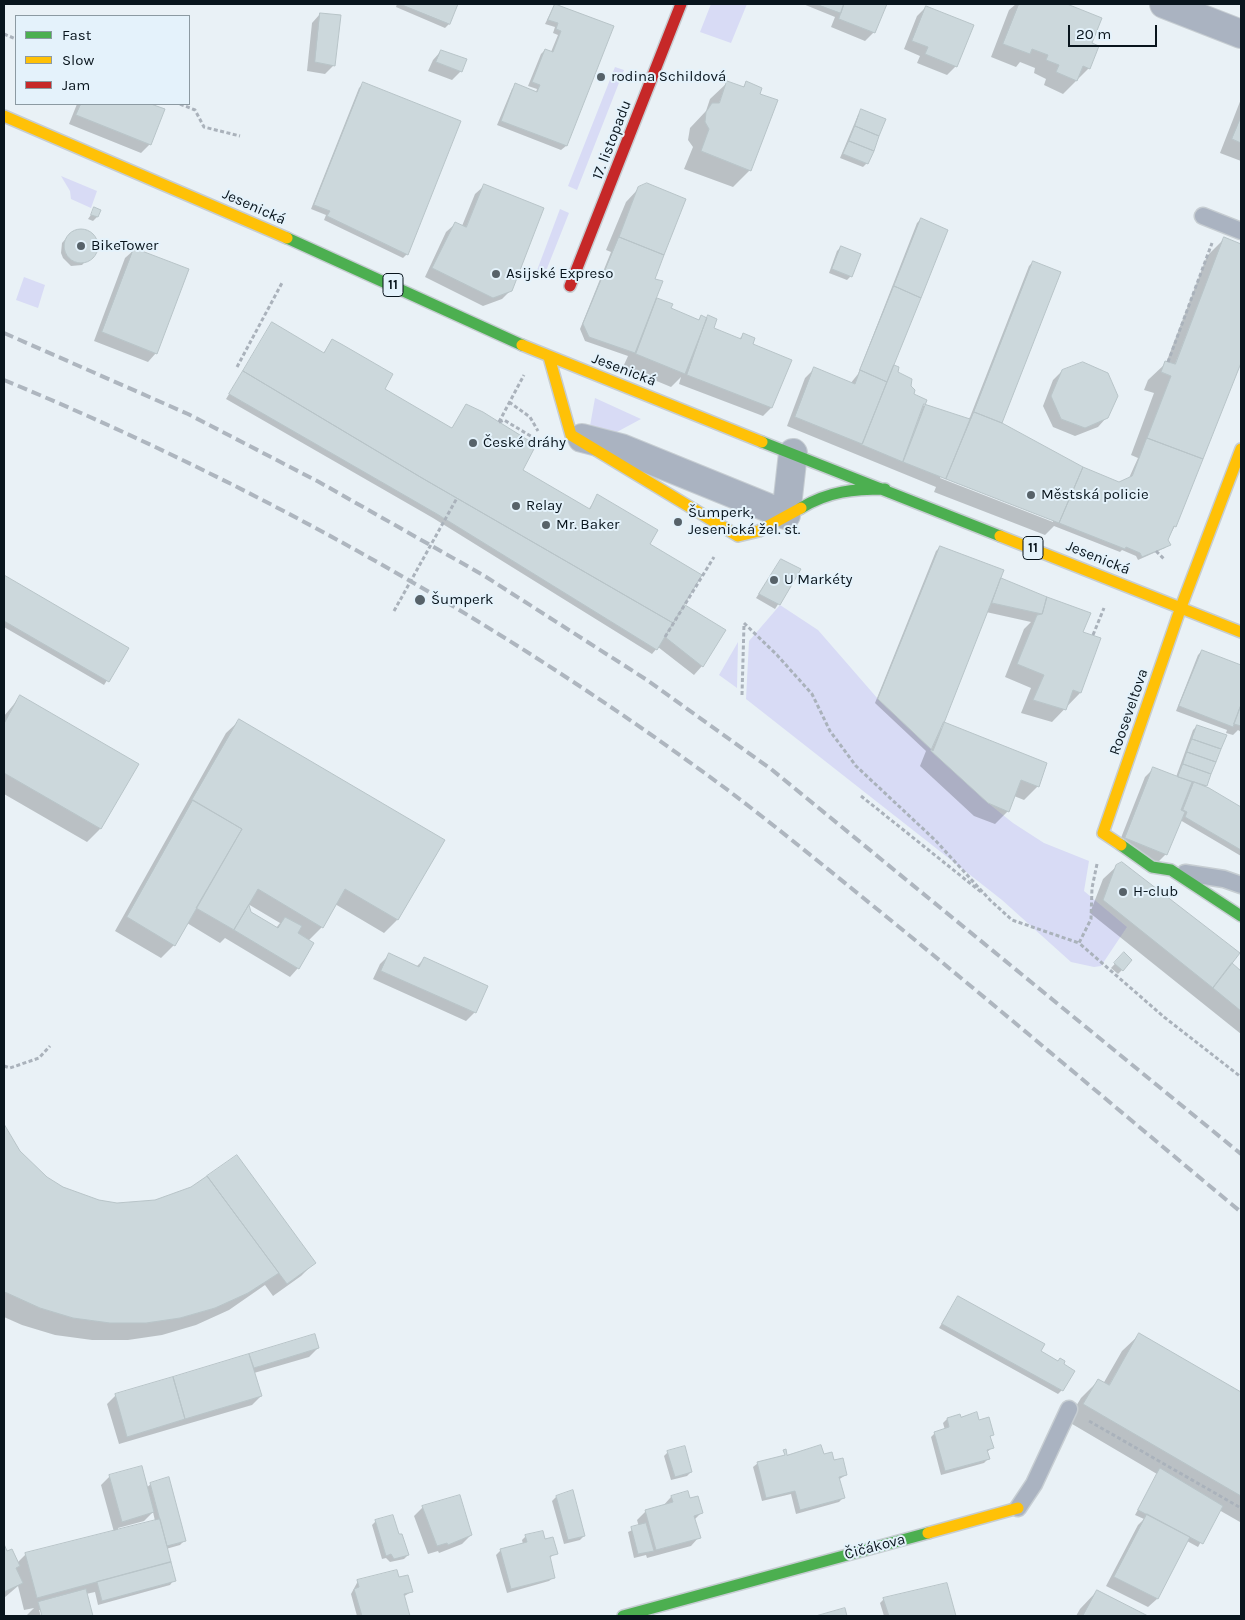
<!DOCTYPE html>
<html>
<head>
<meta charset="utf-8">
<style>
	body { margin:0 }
	#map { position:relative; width:1245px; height:1620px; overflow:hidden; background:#e9f1f6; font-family:Karla,sans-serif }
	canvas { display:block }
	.frame { position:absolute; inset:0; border:5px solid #09151d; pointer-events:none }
	.legend { position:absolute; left:15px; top:15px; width:175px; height:90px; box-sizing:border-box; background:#e4f2fb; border:1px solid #8c9aa2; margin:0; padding:6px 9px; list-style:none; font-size:15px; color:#09151d }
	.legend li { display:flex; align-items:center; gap:10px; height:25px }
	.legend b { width:25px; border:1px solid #8c9aa2 }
	.scale { position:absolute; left:1068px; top:25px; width:89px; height:22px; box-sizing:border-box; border:2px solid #09151d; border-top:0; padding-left:6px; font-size:15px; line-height:18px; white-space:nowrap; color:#09151d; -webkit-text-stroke:4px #e4f2fb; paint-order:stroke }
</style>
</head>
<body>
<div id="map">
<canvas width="1245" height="1620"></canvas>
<div class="frame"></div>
<ul class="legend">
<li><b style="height:6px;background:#4caf50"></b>Fast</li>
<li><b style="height:6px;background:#ffc107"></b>Slow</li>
<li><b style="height:6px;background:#c62828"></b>Jam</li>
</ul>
<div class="scale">20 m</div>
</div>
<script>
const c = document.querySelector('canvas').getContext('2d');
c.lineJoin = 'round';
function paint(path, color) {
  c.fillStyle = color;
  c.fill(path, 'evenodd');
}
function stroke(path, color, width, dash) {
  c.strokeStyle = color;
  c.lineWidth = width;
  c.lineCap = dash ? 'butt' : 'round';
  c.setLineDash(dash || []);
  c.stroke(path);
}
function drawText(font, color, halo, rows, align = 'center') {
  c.font = font + ' Karla,sans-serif';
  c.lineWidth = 4;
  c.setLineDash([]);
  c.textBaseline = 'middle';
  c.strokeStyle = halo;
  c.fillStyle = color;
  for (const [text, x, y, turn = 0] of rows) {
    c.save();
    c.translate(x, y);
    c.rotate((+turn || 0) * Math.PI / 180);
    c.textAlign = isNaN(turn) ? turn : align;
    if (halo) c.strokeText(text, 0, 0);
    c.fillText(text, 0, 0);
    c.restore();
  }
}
const green = new Path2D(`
	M711 4H747L731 43 700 32Z
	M615 67 624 70 577 190 568 186Z
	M61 176 97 191 91 208 71 199 70 191Z
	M560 209 569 213 544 276 536 273Z
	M24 277 45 285 38 308 16 300Z
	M595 398 641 419 615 433 590 426Z
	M780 605 818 630 878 699 988 803 1013 823 1044 843 1089 861 1084 891 1127 927 1101 966 1094 967 1071 962 1002 900 746 699 749 641Z
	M738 642 737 688 719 675Z`);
const shadow = new Path2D(`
	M397 4H457L449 24 445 28 396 7Z
	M555 4 613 26 566 146 561 150 497 125 512 89 516 85 536 92 537 89 528 86 541 54 545 50 551 52 558 35 553 33 555 27 545 24Z
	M803 4H885L874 32 865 41 831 27 835 17Z
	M1016 4H1063L1101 19 1091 44 1089 68 1063 94 1044 85 1046 79 1034 73 1035 68 1020 62 1016 67 991 57 1009 10Z
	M926 7 956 66 947 75 917 63 920 56 904 49 917 16Z
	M320 14 333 66 325 74 307 71 312 23Z
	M441 51 461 71 452 80 428 71 433 60Z
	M728 82 742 88 746 83 759 95 750 170 733 187 684 169 693 147 688 140 690 128 706 111 710 99Z
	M363 84 407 254 403 258 324 220 326 215 311 209 359 88Z
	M1241 99V161L1220 153Z
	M77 104H148L163 110 150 144 141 153 69 124Z
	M862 111 867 163 863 167 840 158 858 115Z
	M484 186 511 290 502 299 483 306 425 277 446 232 455 224 462 226 475 194Z
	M639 188 655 298 671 305 669 309 697 321 701 317 706 319 708 317 712 329 739 339 744 334 751 344 790 360 771 408 763 416 679 384 681 377 671 387 623 367 628 356 585 341 580 329 611 252 606 250 626 202Z
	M95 209 97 217 93 221 88 219Z
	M921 219 893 366 898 368 896 373 909 387 912 395 922 405 968 420 970 417 1029 266 1033 262 1000 423 1082 468 1119 483 1129 478 1138 458 1131 455 1154 393 1144 390 1148 380 1166 363 1207 256 1224 239 1241 245V357L1175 526 1167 540 1169 544 1165 548 1138 560 1136 556 1122 550 1120 552 1054 526 1045 535 934 492 936 487 787 426 805 378 814 369 850 384 858 374 917 223ZM941 475 1053 519V522L940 478Z
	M79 230 89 232 96 239 97 249 82 265 71 266 63 258 61 253 62 243 70 234Z
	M841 247 851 276 847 280 829 273 837 251Z
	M134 250 156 353 148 362 94 341 125 258Z
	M272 324 323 354 332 340 384 390 588 510 598 496 648 545 679 612 685 606 702 666 694 675 658 647 652 654 433 518 226 399Z
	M1062 371 1107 417 1098 427 1075 436 1053 427 1043 406 1053 380Z
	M940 547 997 584 1002 579 1081 632 1099 638 1080 693 1052 722 1021 713 1031 688 1005 677 1024 629 1031 622 986 612 940 728 1045 764 1038 786 1024 800 1014 796 1008 811 995 824 974 816 920 766 926 751 875 703 936 551Z
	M781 560 800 570 775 609 756 598Z
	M4 576 128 648 104 685 4 627Z
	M1202 651 1241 667V732L1238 730 1233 735 1226 733 1227 730 1176 711 1198 655Z
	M20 697 137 765 100 829 87 842 4 794V716Z
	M240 720 444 841 397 920 384 933 335 904 322 927 308 941 298 968 290 977 225 938 220 943 187 923 174 945 161 958 115 931 226 733ZM248 904 280 923 276 928 250 912Z
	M1197 726 1225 736 1205 787 1241 809V856L1180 820 1166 854 1157 863 1117 848 1145 777 1154 768 1176 777 1193 730Z
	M1117 866 1241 972V1034L1090 913 1103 879Z
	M1124 954 1122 970 1118 974 1111 968Z
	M389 955 416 967 424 959 475 1012 466 1021 373 979 380 964Z
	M4 1125 8 1136 32 1166 46 1178 80 1196 117 1204 314 1263 301 1276 273 1296 265 1285 229 1310 196 1325 162 1335 128 1340H92L55 1335 22 1325 4 1317Z
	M958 1297 1040 1352 1062 1390 1058 1394 939 1328Z
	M1140 1334 1241 1394V1521L1240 1522 1219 1510 1198 1547 1187 1541 1157 1599 1148 1607 1106 1586 1138 1525 1144 1519 1135 1515 1157 1474 1067 1421 1081 1398 1098 1381 1103 1384 1122 1351Z
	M314 1336 318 1348 309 1357 254 1373 261 1396 252 1405 119 1444 107 1404 116 1395Z
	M947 1419 978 1421 993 1434 989 1438 992 1448 987 1452 988 1459 984 1463 941 1475 931 1437 935 1433 945 1430 943 1423Z
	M668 1452 691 1472 687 1476 671 1480 664 1456Z
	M823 1456 833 1461 846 1475 838 1480 843 1498 839 1502 796 1514 791 1494 762 1501 753 1467 758 1463Z
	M110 1476 146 1488 151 1484 184 1541 180 1545 166 1549 169 1562 166 1565 174 1580 170 1585 98 1605 95 1592 86 1594 92 1616H43L42 1610H39L41 1616H26L34 1608 24 1610 18 1586 4 1598V1547L6 1553 17 1563 26 1554 114 1532 101 1485ZM153 1512 155 1521 118 1531V1528L144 1521Z
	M687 1493 689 1500 701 1513 694 1520 699 1537 691 1546 647 1558 646 1555 634 1558 628 1532 639 1527 637 1520 646 1511 662 1507 671 1497Z
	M556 1497 584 1536 580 1540 564 1544 552 1501Z
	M423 1507 471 1535 462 1544 439 1553 438 1551 428 1554 414 1516Z
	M376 1521 398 1535 408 1555 404 1559 390 1562 386 1558 382 1559 372 1525Z
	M526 1536 544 1540 557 1553 549 1558 554 1577 549 1581 507 1593 496 1555 500 1551 523 1544 522 1540Z
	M398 1579 411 1592 403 1597 408 1616H357L351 1594 358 1581Z
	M946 1585 955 1616H884L880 1603 884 1599Z
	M1097 1591 1146 1616H1076L1080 1609Z`);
const building = new Path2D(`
	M400 4H458L450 24Z
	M555 4 614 26 567 146 501 121 515 83 537 92 540 85 532 82 545 49 553 52 561 31 556 29 558 23 548 20Z
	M816 4H844L841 13Z
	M844 4H887L875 33 839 19Z
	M1019 4H1067L1102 18 1092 43 1099 46 1090 69 1083 66 1077 81 1056 72 1059 65 1046 60 1048 55 1032 49 1030 54 1003 44Z
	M926 6 974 25 957 67 925 54 928 47 912 41Z
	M320 13 341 15 335 66 315 62Z
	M441 50 467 59 462 72 436 62Z
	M727 81 744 87 746 81 762 88 760 94 778 100 751 171 701 151 709 129 705 122 706 112 712 103H719Z
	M363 82 461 121 408 255 327 216 330 211 314 205Z
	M81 104H151L165 109 151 145 76 115Z
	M861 109 886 119 879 136 855 126Z
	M1241 117V143L1232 139Z
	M855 126 879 136 874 151 849 141Z
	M849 141 874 151 868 164 843 154Z
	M647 183 686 199 664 255 619 237 638 187Z
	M484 184 544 208 512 291 493 298 432 268 455 222 466 227Z
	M94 207 101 210 98 217 91 215Z
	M921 218 948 230 921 298 894 286Z
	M64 246a17 17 0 1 1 34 0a17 17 0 1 1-34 0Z
	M619 237 664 255 655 279 663 281 635 353 589 337 583 324Z
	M1224 237 1241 244V363L1203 459 1147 438 1171 376 1161 372 1165 361 1175 364Z
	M841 246 861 254 852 277 832 269Z
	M134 248 189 269 157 354 102 332Z
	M1033 261 1061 272 1002 423 974 412Z
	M894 286 921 298 887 382 860 370Z
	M657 298 673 304 671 308 699 320 701 315 707 318 685 374 636 354Z
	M708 315 717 319 714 328 741 339 743 333 755 338 753 344 792 360 772 408 687 375Z
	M272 322 324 353 332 339 343 345 393 374 385 389 450 427 452 428 466 404 483 412 536 445 523 470 588 508 590 509 597 494 658 530 650 544 702 575 673 623 422 478 243 371Z
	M1083 362 1108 373 1118 396 1108 418 1085 428 1061 419 1051 396 1062 370Z
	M894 365 899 367 898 372 912 379 911 386 915 390 914 394 927 400 903 462 860 444H862Z
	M814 367 855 384 860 370 887 382 862 444 795 417Z
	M243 371 422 478 673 623 657 650 437 514 229 394Z
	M924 404 970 419 946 479 903 462Z
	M974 412 1002 423 1083 467 1059 523 946 479Z
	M1147 438 1203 459 1176 527 1174 526 1168 540 1171 545 1142 557 1140 553 1126 547 1125 549 1059 523 1083 467 1119 482 1132 476Z
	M940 546 1004 570 933 751 878 699Z
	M781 559 801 569 780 605 759 594Z
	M4 575 129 648 109 682 4 621Z
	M1001 578 1047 597 1042 614 992 603Z
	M1047 597 1091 613 1083 632 1101 638 1081 693 1073 690 1066 710 1033 700 1044 675 1017 664 1037 615 1042 614Z
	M685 605 726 630 703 667 665 637Z
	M1202 650 1241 665V705L1233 727 1179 706Z
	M20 695 139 764 101 829 4 773V724Z
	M1241 705V726L1234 724Z
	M239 719 445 840 398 920 345 889 323 928 258 889 234 930 196 908 242 829 192 800Z
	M944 722 1047 763 1039 787 1021 780 1009 812 988 803 931 751Z
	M1197 725 1227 735 1221 749 1192 739Z
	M1192 739 1221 749 1216 762 1187 752Z
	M1187 752 1216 762 1211 774 1183 764Z
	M1183 764 1211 774 1207 786 1178 777Z
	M1153 767 1192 782 1181 810 1185 812 1167 855 1125 838Z
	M1194 782 1209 788 1241 807V850L1185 817 1187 812 1183 810Z
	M193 800 242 829 175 946 127 917Z
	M1122 862 1240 953 1213 988 1103 900 1116 865Z
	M249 905 251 912 278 928 285 917 302 926 298 933 314 943 299 969 234 930Z
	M1124 952 1132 960 1123 971 1114 963Z
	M389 953 419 967 424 957 488 986 476 1013 381 971Z
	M1232 963 1241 971V1011L1213 988Z
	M4 1124 20 1151 47 1177 63 1187 99 1200 117 1203 155 1200 191 1187 207 1176 279 1273 248 1293 215 1308 180 1318 146 1323H110L73 1318 40 1308 7 1293 4 1292Z
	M237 1155 316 1263 287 1284 207 1176Z
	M958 1296 1045 1344 1041 1351 1058 1361 1060 1358 1065 1361 1064 1364 1075 1371 1063 1391 942 1324Z
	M1139 1333 1241 1392V1496L1083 1404 1098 1379 1109 1385Z
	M315 1334 319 1348 254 1368 249 1354Z
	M249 1354 262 1396 185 1419 173 1377Z
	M173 1377 185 1419 127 1437 115 1394Z
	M977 1412 979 1420 989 1417 994 1435 990 1436 994 1448 987 1450 990 1459 945 1471 934 1432 949 1427 947 1418 960 1414 961 1417Z
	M821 1445 824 1454 832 1452 834 1460 843 1458 847 1475 839 1477 845 1498 800 1510 795 1491 766 1498 757 1462 785 1455 783 1450 786 1449 787 1455Z
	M685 1446 692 1472 675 1477 667 1451Z
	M142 1466 154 1512 122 1522 109 1475Z
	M1160 1468 1223 1506 1203 1544 1138 1510Z
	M169 1477 186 1541 167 1546 150 1483Z
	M573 1490 585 1536 568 1540 556 1496Z
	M688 1491 690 1498 698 1496 703 1513 694 1516 701 1538 656 1550 645 1510 673 1502 671 1496Z
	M460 1495 472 1535 448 1545 447 1543 437 1546 422 1506Z
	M1147 1514 1190 1537 1158 1599 1114 1577Z
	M393 1515 399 1534H402L409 1555 394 1559 391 1554 386 1556 375 1520Z
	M160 1519 171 1562 37 1598 25 1553Z
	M646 1523 654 1551 638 1554 631 1527Z
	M543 1531 545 1539 553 1537 558 1554 550 1556 555 1578 511 1589 500 1549 527 1542 525 1535Z
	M4 1544 7 1551 12 1549 20 1566 16 1568 23 1583 4 1592Z
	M171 1562 176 1581 102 1601 97 1582Z
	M397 1570 399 1577 408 1575 413 1592 404 1594 410 1616H362L354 1589 359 1587 357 1580Z
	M947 1583 956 1616H889L883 1598Z
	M86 1589 93 1616H42L38 1602Z
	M1097 1590 1148 1616H1083Z
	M845 1608 847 1616H816Z`);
const path = new Path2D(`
	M4 34 16 39
	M180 104 195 110 204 127 240 136
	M519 272 529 276
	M1168 362 1212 243
	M237 367 283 281
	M509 402 530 417 538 431
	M499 422 524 375
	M499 422 504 420 544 444
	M1156 551 1165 560
	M394 611 457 498
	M744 623 777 655 812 694 830 731 856 766 935 840 990 900 1012 920 1079 943
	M1093 635 1104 608
	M665 637 714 557
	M742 695 744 624
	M861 796 981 892
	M1097 864 1092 888 1091 919 1079 943 1164 1017 1241 1077
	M4 1066 10 1068 39 1058 50 1046
	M1089 1421 1241 1508`);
const lane = new Path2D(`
	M1203 216 1241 231
	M1185 873 1224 879 1241 885
	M1018 1508 1034 1484 1069 1409`);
const street = new Path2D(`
	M1164 4 1241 34
	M582 438 621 448 786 515 793 453`);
const fast = new Path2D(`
	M287 238 522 345
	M762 442 1000 536
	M801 508C829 491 854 489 885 489
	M1121 845 1152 867 1171 870 1241 916
	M623 1616 928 1533`);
const slow = new Path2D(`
	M4 116 287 238
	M522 345 762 442
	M549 357 571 435 738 536 759 531 801 508
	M1000 536 1241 632
	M1121 845 1103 833 1181 607 1241 449
	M928 1533 1018 1508`);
const jam = new Path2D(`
	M570 286 681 4`);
const rail = new Path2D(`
	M4 333 188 414 319 482 483 575 647 680 771 769 1241 1154
	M4 380C260 486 506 625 729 791 783 832 835 875 888 918 1007 1015 1123 1114 1241 1212`);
const markers = [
	[601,77,5,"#576269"],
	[81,246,5,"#576269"],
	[496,274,5,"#576269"],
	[473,443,5,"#576269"],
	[1031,495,5,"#576269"],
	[516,506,5,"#576269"],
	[678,522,5,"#576269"],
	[546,525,5,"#576269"],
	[774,580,5,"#576269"],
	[420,600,6,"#576269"],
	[1123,892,5,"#576269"]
];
const shields = [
	[393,285,20],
	[1033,548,20]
];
const shieldNames = [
	["11",393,285],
	["11",1033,548]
];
const poiNames = [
	["rodina Schildová",611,77],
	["BikeTower",91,246],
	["Asijské Expreso",506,274],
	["České dráhy",483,443],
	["Městská policie",1041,495],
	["Relay",526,506],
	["Šumperk,",688,513],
	["Jesenická žel. st.",688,530],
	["Mr. Baker",556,525],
	["U Markéty",784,580],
	["Šumperk",431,600],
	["H-club",1133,892]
];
const streetNames = [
	["17. listopadu",612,140,-69],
	["Jesenická",254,207,24],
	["Jesenická",624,370,21],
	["Jesenická",1098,558,22],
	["Rooseveltova",1129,712,-71],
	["Čičákova",875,1547,-15]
];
paint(green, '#d8dbf5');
paint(shadow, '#0003');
paint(building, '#ccd8dc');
stroke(building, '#b8c4c8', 1);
stroke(lane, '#c6cdd2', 19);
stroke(street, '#c6cdd2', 30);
stroke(fast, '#c6cdd2', 14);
stroke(slow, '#c6cdd2', 14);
stroke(jam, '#c6cdd2', 14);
stroke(path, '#aab2bb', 3, [4, 2.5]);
stroke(lane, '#aab3c1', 16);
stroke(street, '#aab3c1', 28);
stroke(fast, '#4caf50', 11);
stroke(slow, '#ffc107', 11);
stroke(jam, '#c62828', 11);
stroke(rail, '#aeb6bf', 4, [10, 5]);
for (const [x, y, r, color] of markers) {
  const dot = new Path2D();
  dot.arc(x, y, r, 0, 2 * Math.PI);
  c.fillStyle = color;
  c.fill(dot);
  stroke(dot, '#e4f2fb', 2);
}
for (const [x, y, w] of shields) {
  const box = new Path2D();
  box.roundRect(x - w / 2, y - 11.5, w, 23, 4);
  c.fillStyle = '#e4f2fb';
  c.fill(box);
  stroke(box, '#09151d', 1);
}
drawText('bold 14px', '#09151d', null, shieldNames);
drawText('15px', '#09151d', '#e4f2fb', poiNames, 'left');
drawText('15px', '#09151d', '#e4f2fb', streetNames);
</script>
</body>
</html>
